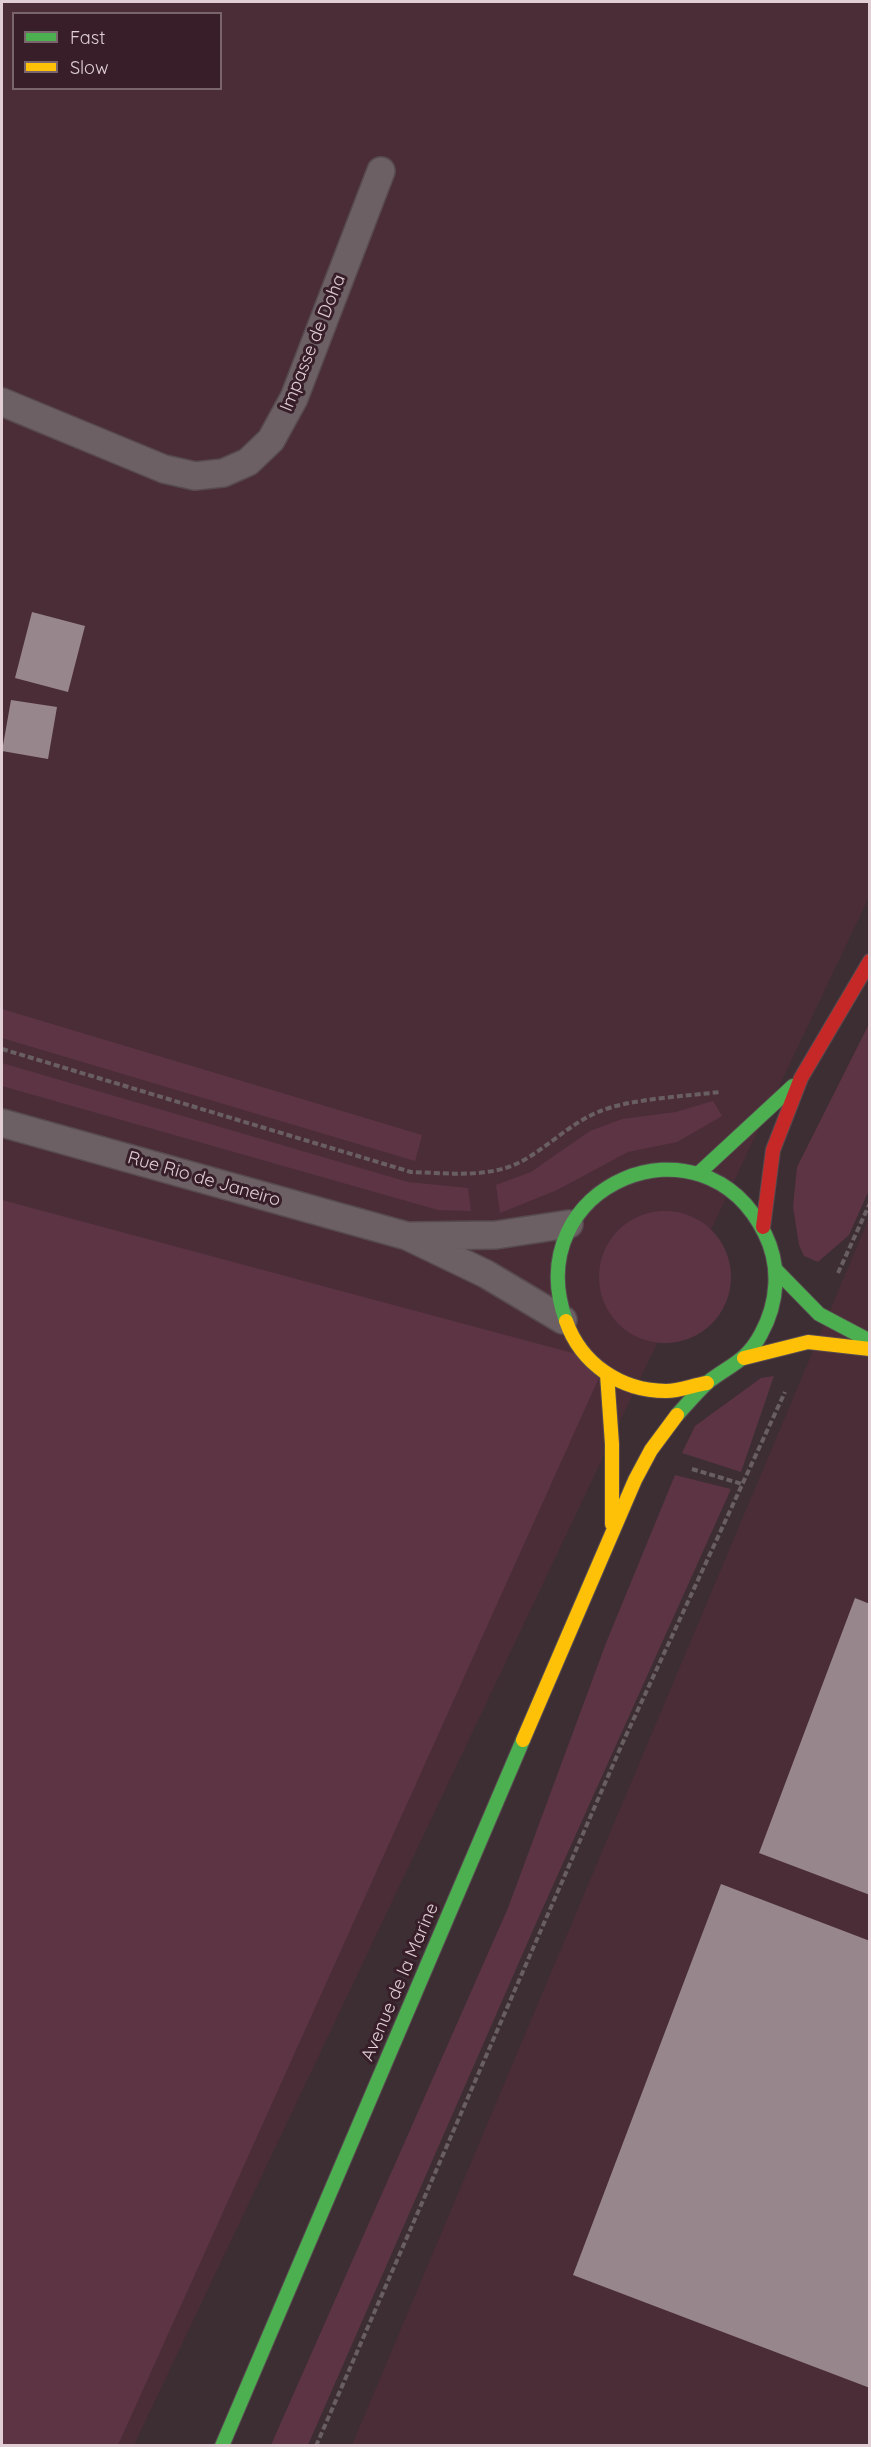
<!DOCTYPE html>
<html>
<head>
<meta charset="utf-8">
<style>
	body { margin:0 }
	#map { position:relative; width:871px; height:2447px; overflow:hidden; background:#3c2e33; font-family:Quicksand,sans-serif }
	canvas { display:block }
	.frame { position:absolute; inset:0; border:3px solid #e1cfd5; pointer-events:none }
	.legend { position:absolute; left:12px; top:12px; width:210px; height:78px; box-sizing:border-box; background:#371e28; border:2px solid #7b656d; margin:0; padding:8px 10px; list-style:none; font-size:18px; color:#e1cfd5 }
	.legend li { display:flex; align-items:center; gap:12px; height:30px }
	.legend b { width:30px; border:2px solid #7b656d }
</style>
</head>
<body>
<div id="map">
<canvas width="871" height="2447"></canvas>
<div class="frame"></div>
<ul class="legend">
<li><b style="height:8px;background:#4caf50"></b>Fast</li>
<li><b style="height:8px;background:#ffc107"></b>Slow</li>
</ul>
</div>
<script>
const c = document.querySelector('canvas').getContext('2d');
c.lineJoin = 'round';
function paint(path, color) {
  c.fillStyle = color;
  c.fill(path, 'evenodd');
}
function stroke(path, color, width, dash) {
  c.strokeStyle = color;
  c.lineWidth = width;
  c.lineCap = dash ? 'butt' : 'round';
  c.setLineDash(dash || []);
  c.stroke(path);
}
function drawText(font, color, halo, rows, align = 'center') {
  c.font = font + ' Quicksand,sans-serif';
  c.lineWidth = 6;
  c.setLineDash([]);
  c.textBaseline = 'middle';
  c.strokeStyle = halo;
  c.fillStyle = color;
  for (const [text, x, y, turn = 0] of rows) {
    c.save();
    c.translate(x, y);
    c.rotate((+turn || 0) * Math.PI / 180);
    c.textAlign = isNaN(turn) ? turn : align;
    if (halo) c.strokeText(text, 0, 0);
    c.fillText(text, 0, 0);
    c.restore();
  }
}
const built = new Path2D(`
	M2 2H869V897L134 2445 2 2446ZM14 14H220V88H14Z
	M869 1218V2445H352Z`);
const green = new Path2D(`
	M2 1009 422 1135 415 1161 2 1038Z
	M869 1024V1190L849 1235 818 1262 804 1256 799 1245 793 1207 797 1167Z
	M2 1063 408 1182 468 1188 471 1211 438 1210 2 1086Z
	M713 1101 722 1116 677 1142 628 1152 557 1190 500 1213 496 1185 531 1172 590 1131 622 1119 676 1112Z
	M2 1200 606 1362 118 2445H2Z
	M599 1277a66 66 0 1 1 132 0a66 66 0 1 1-132 0Z
	M774 1376 741 1472 682 1453 695 1426 761 1378Z
	M675 1475 731 1489 537 1921 308 2445H271L508 1908 606 1643Z`);
const building = new Path2D(`
	M32 612 85 626 68 692 15 678Z
	M11 700 57 707 48 759 2 751Z
	M855 1598 870 1604V1895L759 1853Z
	M721 1884 870 1941V2388L573 2275Z`);
const path = new Path2D(`
	M2 1049 411 1172C448 1173 491 1179 524 1160 550 1145 570 1124 598 1112 627 1099 687 1096 720 1092
	M838 1273 870 1203
	M692 1469 742 1484
	M316 2446 623 1742 785 1392`);
const lane = new Path2D(`
	M2 402 164 469 195 476 223 473 248 462 271 440 294 398 381 171
	M2 1123 407 1236 486 1274 563 1320
	M412 1236 496 1235 569 1224`);
const fast = new Path2D(`
	M699 1173 793 1086
	M776 1270 819 1314 870 1341
	M566 1321C517 1185 703 1107 765 1234 781 1266 778 1303 761 1334 747 1361 730 1365 708 1382 697 1392 687 1404 677 1415
	M222 2446 523 1740`);
const slow = new Path2D(`
	M566 1321C581 1364 621 1391 666 1391 680 1391 693 1385 707 1383
	M744 1358 808 1342 870 1349
	M607 1374 612 1444V1524
	M523 1740 635 1480 651 1450 677 1415`);
const jam = new Path2D(`
	M763 1227 773 1150 801 1078 870 961`);
const streetNames = [
	["Impasse de Doha",313,343,-68],
	["Rue Rio de Janeiro",204,1179,16],
	["Avenue de la Marine",400,1982,-67]
];
paint(built, '#4b2d38');
paint(green, '#5d3444');
paint(building, '#98868d');
stroke(lane, '#584b50', 30);
stroke(fast, '#584b50', 16);
stroke(slow, '#584b50', 16);
stroke(jam, '#584b50', 16);
stroke(path, '#695f63', 4, [6, 3]);
stroke(lane, '#6c6064', 27);
stroke(fast, '#4caf50', 14);
stroke(slow, '#ffc107', 14);
stroke(jam, '#c62828', 14);
drawText('18px', '#e1cfd5', '#371e28', streetNames);
</script>
</body>
</html>
